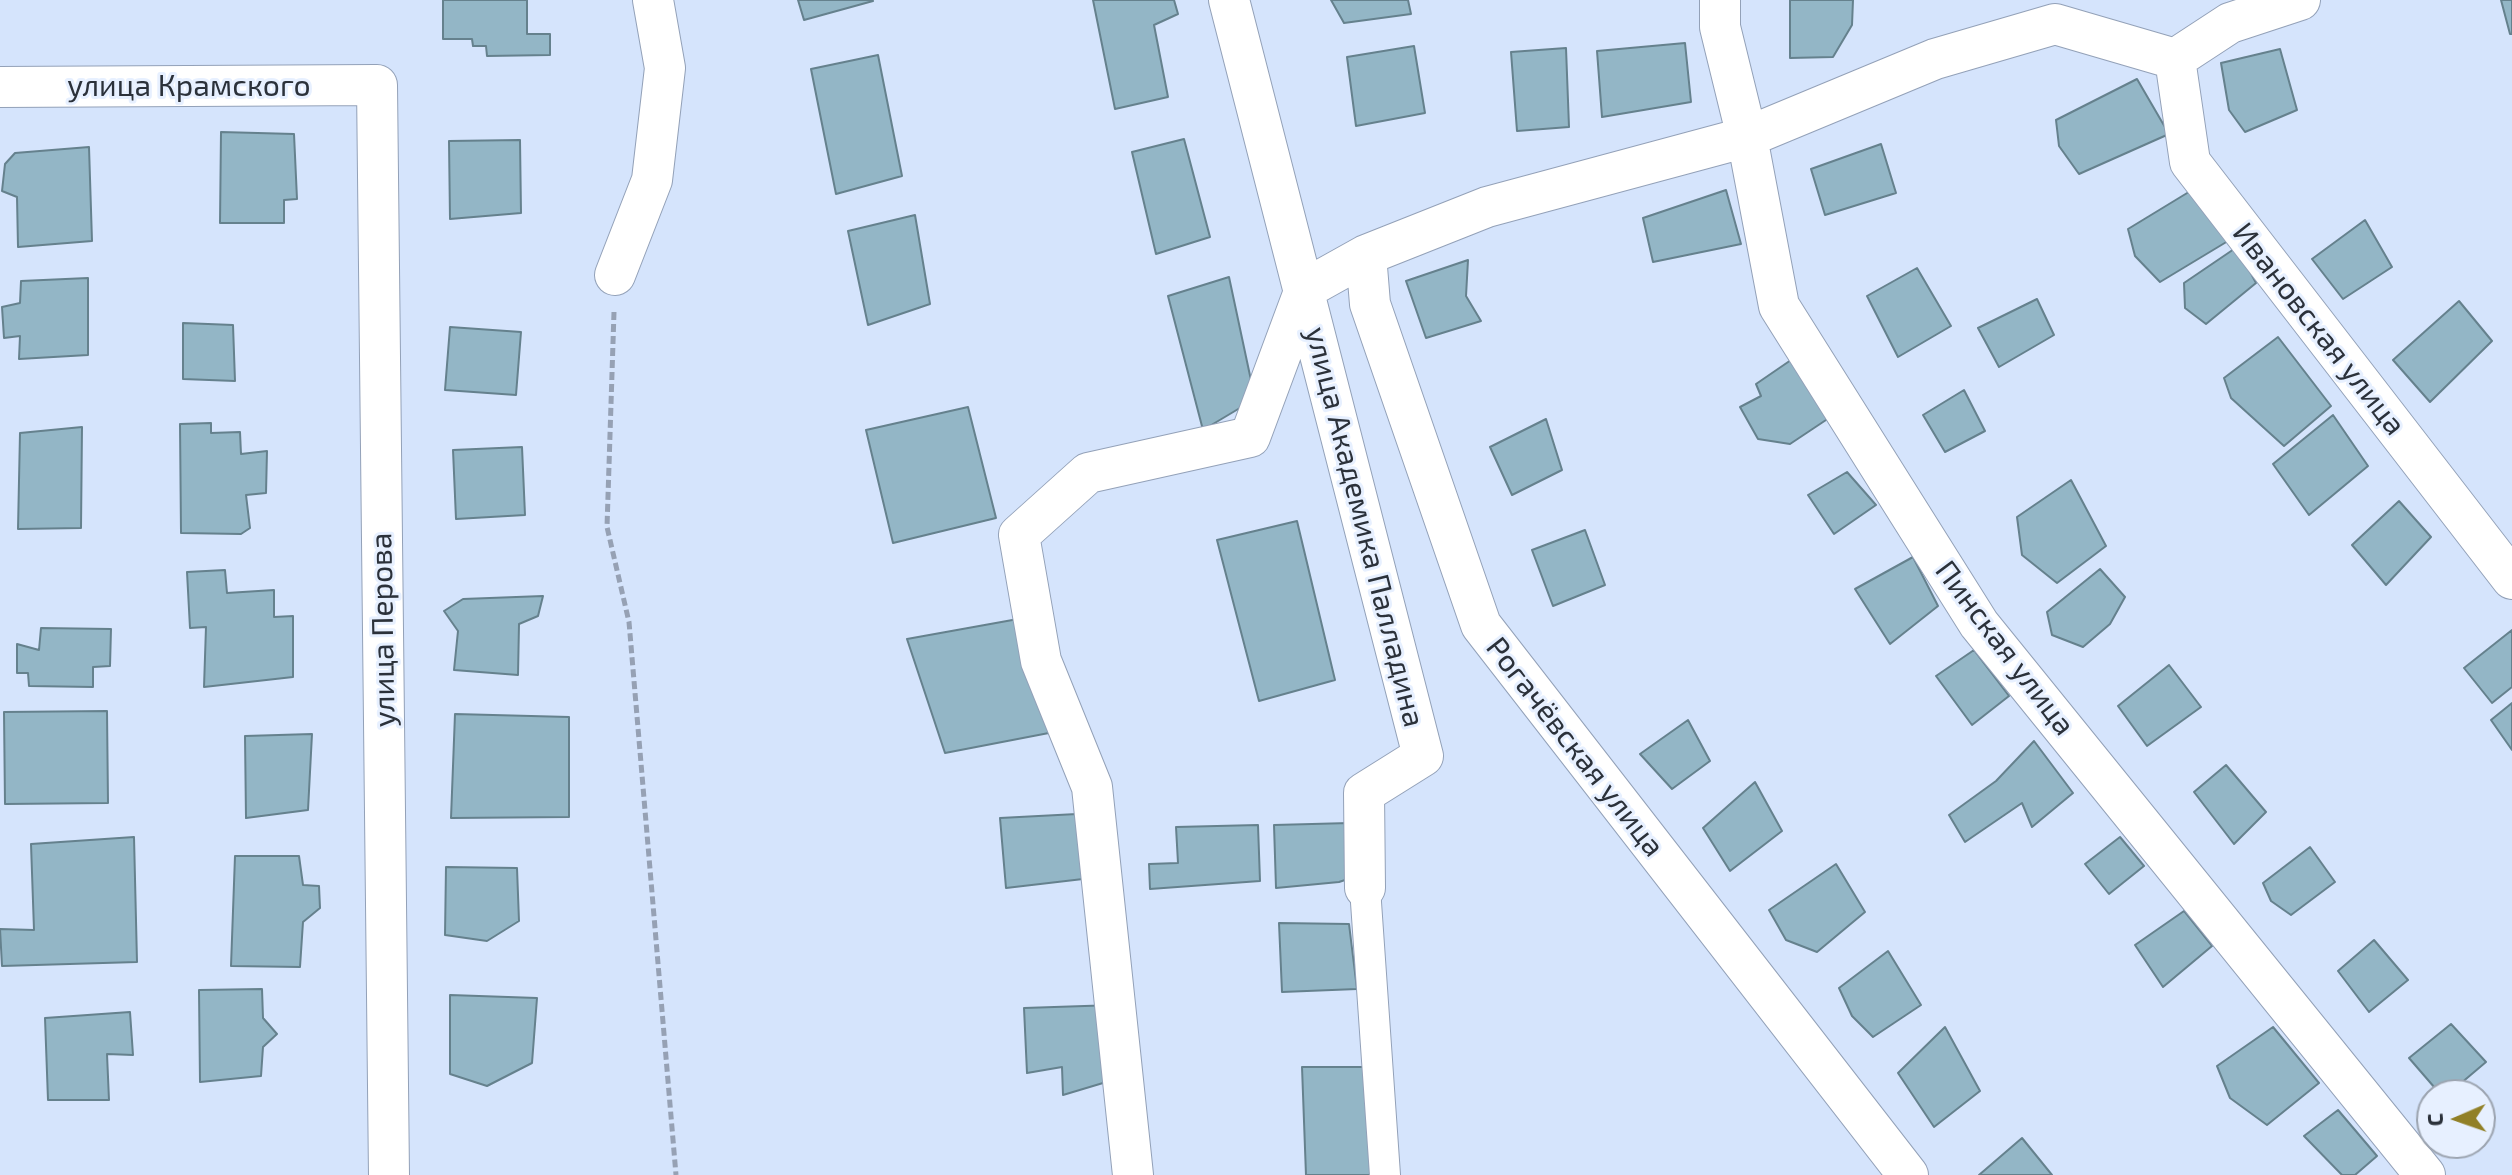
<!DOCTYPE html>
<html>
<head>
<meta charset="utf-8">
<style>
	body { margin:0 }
	#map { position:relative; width:2512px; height:1175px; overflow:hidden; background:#d5e4fc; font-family:"Exo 2",sans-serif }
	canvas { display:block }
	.north { position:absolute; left:2416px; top:1079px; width:80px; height:80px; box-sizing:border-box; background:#e7f0ff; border:2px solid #9ca4b0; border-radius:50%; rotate:268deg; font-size:22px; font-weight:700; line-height:32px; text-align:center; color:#2b313a }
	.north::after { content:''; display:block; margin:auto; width:28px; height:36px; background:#918027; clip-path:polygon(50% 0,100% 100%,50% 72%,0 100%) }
</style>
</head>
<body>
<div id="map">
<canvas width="2512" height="1175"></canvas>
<div class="north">С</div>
</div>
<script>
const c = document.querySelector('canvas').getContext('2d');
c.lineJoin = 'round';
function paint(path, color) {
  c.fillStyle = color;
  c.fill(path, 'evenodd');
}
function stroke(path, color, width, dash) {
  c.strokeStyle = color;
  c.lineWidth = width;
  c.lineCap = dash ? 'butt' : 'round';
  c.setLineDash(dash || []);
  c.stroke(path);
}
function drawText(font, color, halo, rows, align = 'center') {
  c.font = font + ' "Exo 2",sans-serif';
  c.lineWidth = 6;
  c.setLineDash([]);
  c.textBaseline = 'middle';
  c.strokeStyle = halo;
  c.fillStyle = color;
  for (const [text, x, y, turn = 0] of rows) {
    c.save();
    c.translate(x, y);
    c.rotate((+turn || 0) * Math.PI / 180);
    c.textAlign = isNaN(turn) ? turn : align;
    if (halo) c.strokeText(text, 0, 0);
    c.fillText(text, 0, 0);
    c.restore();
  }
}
const building = new Path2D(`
	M443 0H527V34H550V55L487 56 486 46H473L472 39H443Z
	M798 0H872L873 1 804 20Z
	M1093 0H1174L1178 14 1154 25 1168 97 1115 109Z
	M1331 0H1408L1411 14 1344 23Z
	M1790 0H1853L1852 25 1833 57 1790 58Z
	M2501 0H2512V34H2510Z
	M1685 43 1691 102 1602 117 1597 51Z
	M1414 46 1425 113 1356 126 1347 57Z
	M1566 48 1569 127 1517 131 1511 52Z
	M2280 49 2297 110 2245 132 2229 110 2221 63Z
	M878 55 902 176 836 194 811 69Z
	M2137 79 2169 134 2079 174 2059 146 2056 120Z
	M221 132 294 134 297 199 284 200V223H220Z
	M1184 139 1210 237 1156 254 1132 152Z
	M520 140 521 213 450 219 449 141Z
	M1881 144 1896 193 1825 215 1811 169Z
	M89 147 92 241 18 247 17 197 2 191 5 164 15 153Z
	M2197 187 2228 241 2160 282 2135 256 2128 229Z
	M1726 190 1741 244 1653 262 1643 218Z
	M915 215 930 304 868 325 848 231Z
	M2365 220 2392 267 2343 299 2312 259Z
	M2237 247 2256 283 2206 324 2185 308 2184 283Z
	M1468 260 1466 296 1481 321 1426 338 1406 281Z
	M1917 268 1951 326 1898 357 1867 296Z
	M1229 277 1255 399 1203 430 1168 296Z
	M88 278V355L19 359 20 336 4 338 2 307 20 303 21 281Z
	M2037 299 2054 335 1999 367 1978 328Z
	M2459 301 2492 341 2430 402 2393 360Z
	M183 323 233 325 235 381 183 379Z
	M450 327 521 332 516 395 445 390Z
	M2278 337 2331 406 2284 446 2231 398 2224 378Z
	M1791 360 1829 418 1790 444 1758 439 1740 407 1761 396 1756 384Z
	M1964 390 1985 431 1945 452 1923 415Z
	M968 407 996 518 893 543 866 430Z
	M2333 415 2368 466 2309 515 2273 464Z
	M1546 419 1562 470 1512 495 1490 447Z
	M211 423V433L240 432 241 454 267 451 266 493 246 495 250 528 241 534 181 533 180 424Z
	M82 427 81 528 18 529 20 433Z
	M522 447 525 515 456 519 453 450Z
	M1847 472 1876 505 1834 534 1808 495Z
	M2071 480 2106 546 2057 583 2022 555 2017 517Z
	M2399 501 2431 537 2386 585 2352 545Z
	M1297 521 1335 680 1259 701 1217 540Z
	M1585 530 1605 585 1553 606 1532 550Z
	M1913 557 1938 606 1890 644 1855 589Z
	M2100 569 2125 597 2110 624 2083 647 2052 635 2047 612Z
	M225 570 227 593 274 590V617L293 616V677L204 687 206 627 190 628 187 572Z
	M543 596 538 616 519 624 518 675 454 670 458 631 444 611 463 599Z
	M1018 619 1054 732 945 753 907 639Z
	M41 628 111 629 110 666 93 667V687L29 686 28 673H17V644L39 650Z
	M2512 630V687L2492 703 2464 668Z
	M1974 650 2009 696 1972 725 1936 676Z
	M2169 665 2201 707 2147 746 2118 706Z
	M2512 703V750L2491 720Z
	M107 711 108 803 5 804 4 712Z
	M455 714 569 717V817L451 818Z
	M1688 720 1710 761 1672 789 1640 754Z
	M312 734 308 810 246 818 245 736Z
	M2034 741 2073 793 2032 827 2022 803 1965 842 1949 815 1996 781Z
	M2226 765 2266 812 2234 844 2194 792Z
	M1755 782 1782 831 1730 871 1703 828Z
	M1077 814 1083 879 1006 888 1000 818Z
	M1350 823 1351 878 1339 882 1276 888 1274 825Z
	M1258 825 1260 881 1150 889 1149 864 1178 863 1176 827Z
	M134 837 137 962 2 966 0 929 34 930 31 844Z
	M2120 837 2144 866 2109 894 2085 864Z
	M2310 847 2335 882 2291 915 2271 901 2263 883Z
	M235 856H299L303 885 319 886 320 908 303 922 300 967 231 966Z
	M1836 864 1865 912 1817 952 1786 940 1769 910Z
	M446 867 517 868 519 921 487 941 445 935Z
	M2184 911 2212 946 2163 987 2135 945Z
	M1279 923 1349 924 1357 989 1282 992Z
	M2374 940 2408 980 2369 1012 2338 971Z
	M1888 951 1921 1005 1873 1037 1852 1016 1839 988Z
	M262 989 263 1018 277 1034 263 1047 261 1076 200 1082 199 990Z
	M450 995 537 998 532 1063 487 1086 450 1074Z
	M1115 1005 1123 1077 1063 1095 1062 1067 1027 1073 1024 1008Z
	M130 1012 133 1055 107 1054 109 1100H48L45 1018Z
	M2451 1024 2486 1062 2447 1095H2441L2409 1058Z
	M1945 1027 1980 1091 1934 1127 1898 1073Z
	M2273 1027 2319 1083 2267 1125 2230 1098 2217 1066Z
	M1302 1067H1366L1378 1175H1306Z
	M2338 1110 2377 1156 2355 1175H2342L2304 1136Z
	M2022 1138 2052 1175H1979Z`);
const path = new Path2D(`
	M614 312 607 527 629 622 676 1175`);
const pedestrian = new Path2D(`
	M1365 888 1385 1175`);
const minor = new Path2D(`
	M1229 0 1423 756 1364 793 1365 888
	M1720 0V27L1747 137 1779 306 1979 624 2425 1175
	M2175 59 2190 162 2512 579
	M0 87 377 85 389 1175
	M1366 255 1370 304 1481 625 1908 1175
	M615 275 652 180 665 68 653 0
	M1133 1175 1092 787 1041 661 1019 535 1088 473 1250 437 1305 289 1366 255 1487 207 1747 137 1935 59 2055 24 2175 59 2230 23 2300 0`);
const streetNames = [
	["улица Крамского",189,86],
	["Ивановская улица",2319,329,52],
	["улица Академика Палладина",1365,527,76],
	["улица Перова",383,630,-91],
	["Пинская улица",2005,648,53],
	["Рогачёвская улица",1575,747,52]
];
paint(building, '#93b6c6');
stroke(building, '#65818d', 2);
stroke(pedestrian, '#93a1b8', 32);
stroke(minor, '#93a1b8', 42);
stroke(path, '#96a1b4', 5, [8, 4]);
stroke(pedestrian, '#fff', 30);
stroke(minor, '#fff', 40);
drawText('30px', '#2b313a', '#e7f0ff', streetNames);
</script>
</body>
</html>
